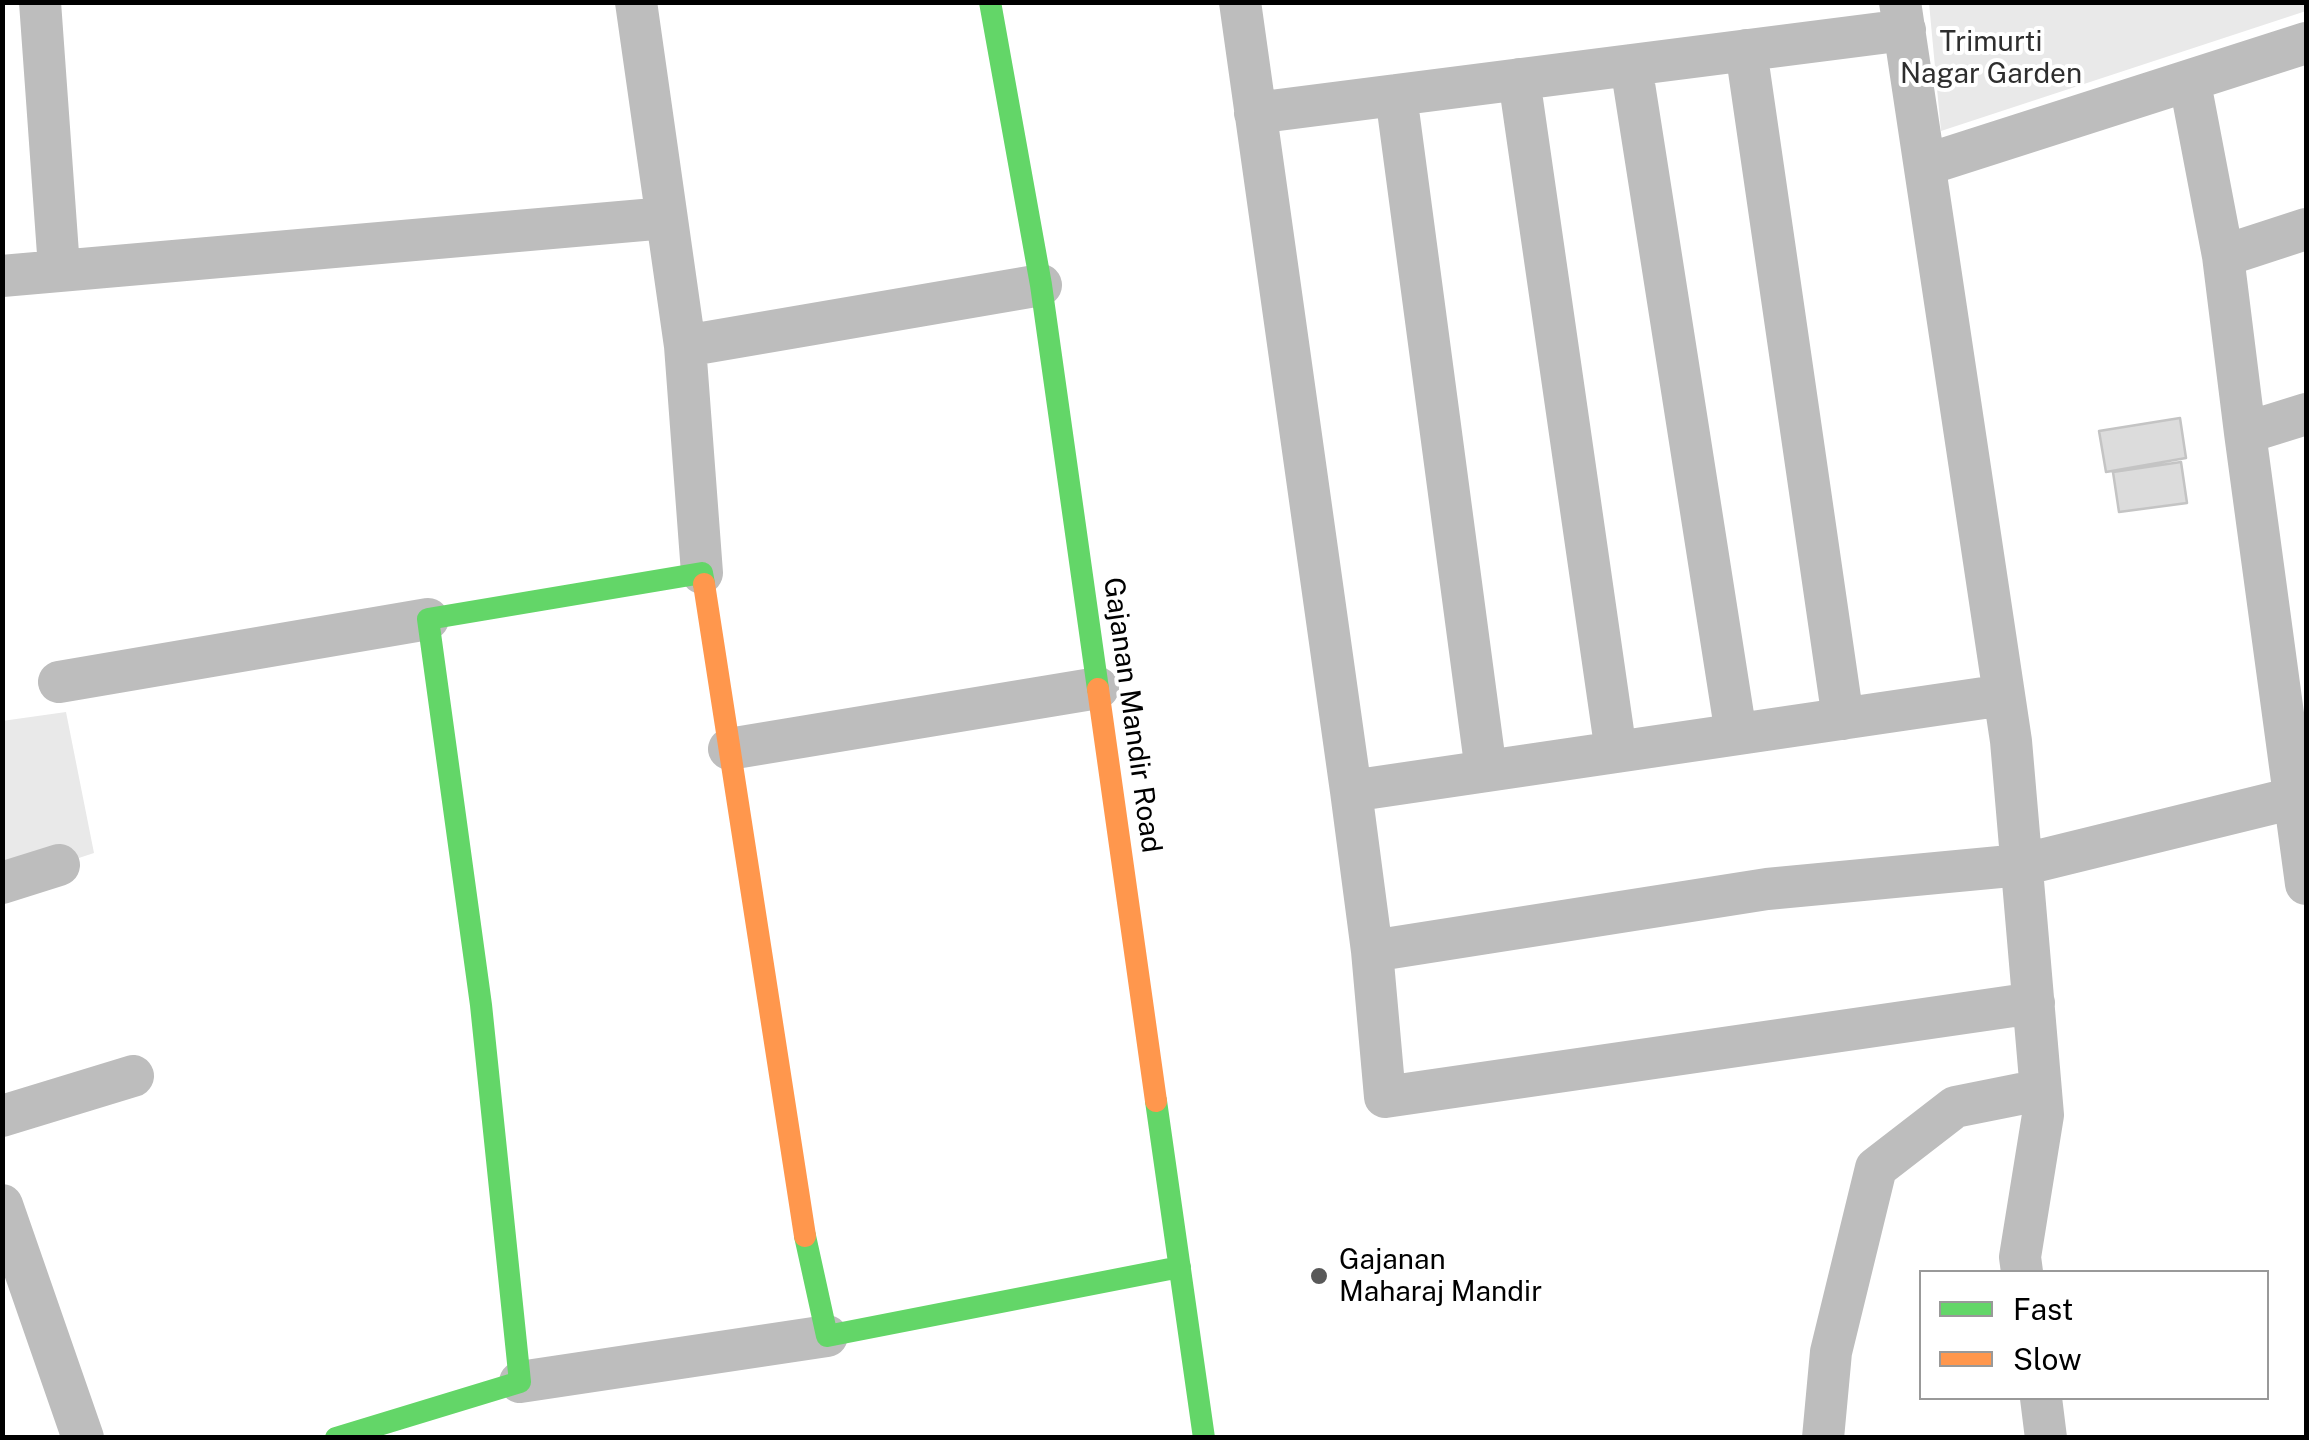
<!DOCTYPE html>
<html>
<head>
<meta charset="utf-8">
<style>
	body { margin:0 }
	#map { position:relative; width:2309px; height:1440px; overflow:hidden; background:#fff; font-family:"Public Sans",sans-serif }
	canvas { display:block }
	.frame { position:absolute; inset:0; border:5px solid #000; pointer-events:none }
	.legend { position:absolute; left:1919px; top:1270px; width:350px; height:130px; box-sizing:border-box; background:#fff; border:2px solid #999; margin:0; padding:12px 18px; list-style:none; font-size:30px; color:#000 }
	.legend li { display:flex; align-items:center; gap:20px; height:50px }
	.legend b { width:50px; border:2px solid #999 }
</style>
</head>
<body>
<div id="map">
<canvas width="2309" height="1440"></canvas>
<div class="frame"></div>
<ul class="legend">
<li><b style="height:12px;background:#63d668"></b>Fast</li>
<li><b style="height:12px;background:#ff974d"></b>Slow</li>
</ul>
</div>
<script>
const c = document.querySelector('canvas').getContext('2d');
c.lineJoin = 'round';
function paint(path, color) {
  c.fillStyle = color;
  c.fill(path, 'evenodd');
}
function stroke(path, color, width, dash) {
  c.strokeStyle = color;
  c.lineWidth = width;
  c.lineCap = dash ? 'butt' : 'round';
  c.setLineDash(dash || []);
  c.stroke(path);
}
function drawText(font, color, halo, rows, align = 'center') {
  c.font = font + ' "Public Sans",sans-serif';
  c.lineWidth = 8;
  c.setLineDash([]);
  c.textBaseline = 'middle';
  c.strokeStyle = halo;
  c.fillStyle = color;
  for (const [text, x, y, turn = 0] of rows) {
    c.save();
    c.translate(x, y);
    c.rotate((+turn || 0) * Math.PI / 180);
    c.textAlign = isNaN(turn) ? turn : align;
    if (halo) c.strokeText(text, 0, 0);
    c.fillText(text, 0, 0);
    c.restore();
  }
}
const green = new Path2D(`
	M2306 2V11L1941 131 1929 3Z
	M66 712 94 853 3 883 2 721Z`);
const building = new Path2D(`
	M2180 418 2186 458 2106 472 2099 431Z
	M2181 462 2187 503 2119 512 2113 472Z`);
const street = new Path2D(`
	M40 2 59 268
	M636 2 685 346 1041 285
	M1240 2 1351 791
	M1900 2 2011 741 2043 1115 2020 1257 2022 1272
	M1746 50 1843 719
	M1631 65 1736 734
	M1519 79 1616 752
	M2190 83 2223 256
	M1396 95 1486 771
	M1255 113 1905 30
	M1925 165 2306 43
	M2306 229 2223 256 2245 433 2306 414
	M2 276 666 218
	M685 346 702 573
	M2245 433 2306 884
	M59 682 428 619
	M2004 695 1351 791 1372 951 1767 889 2021 865 2306 795
	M729 749 1098 688
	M2 883 59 865
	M1372 951 1385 1097 2034 1003
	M2 1116 133 1076
	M2 1205 83 1438
	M520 1382 827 1336
	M2041 1398 2046 1438
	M1823 1438 1831 1352 1876 1168 1955 1107 2040 1090`);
const fast = new Path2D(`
	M990 2 1041 285 1098 689
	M1156 1101 1204 1438
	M805 1236 827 1336 1180 1267
	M336 1438 520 1382 481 1005 428 619 702 573 704 584`);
const slow = new Path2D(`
	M704 584 805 1236
	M1098 689 1156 1101`);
const markers = [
	[1319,1276,10,"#595959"]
];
const parkNames = [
	["Trimurti",1991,42],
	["Nagar Garden",1991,74]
];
const streetNames = [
	["Gajanan Mandir Road",1132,715,82]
];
const poiNames = [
	["Gajanan",1339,1260],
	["Maharaj Mandir",1339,1292]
];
paint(green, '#e9e9e9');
paint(building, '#dcdcdc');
stroke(building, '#c4c4c4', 2.5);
stroke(street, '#bdbdbd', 42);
stroke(fast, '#63d668', 22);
stroke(slow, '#ff974d', 22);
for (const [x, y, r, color] of markers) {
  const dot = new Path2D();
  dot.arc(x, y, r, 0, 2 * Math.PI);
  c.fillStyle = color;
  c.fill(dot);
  stroke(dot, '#fff', 4);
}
drawText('28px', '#2e2e2e', '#fff', parkNames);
drawText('28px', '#000', '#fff', streetNames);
drawText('28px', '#000', '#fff', poiNames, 'left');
</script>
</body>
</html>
